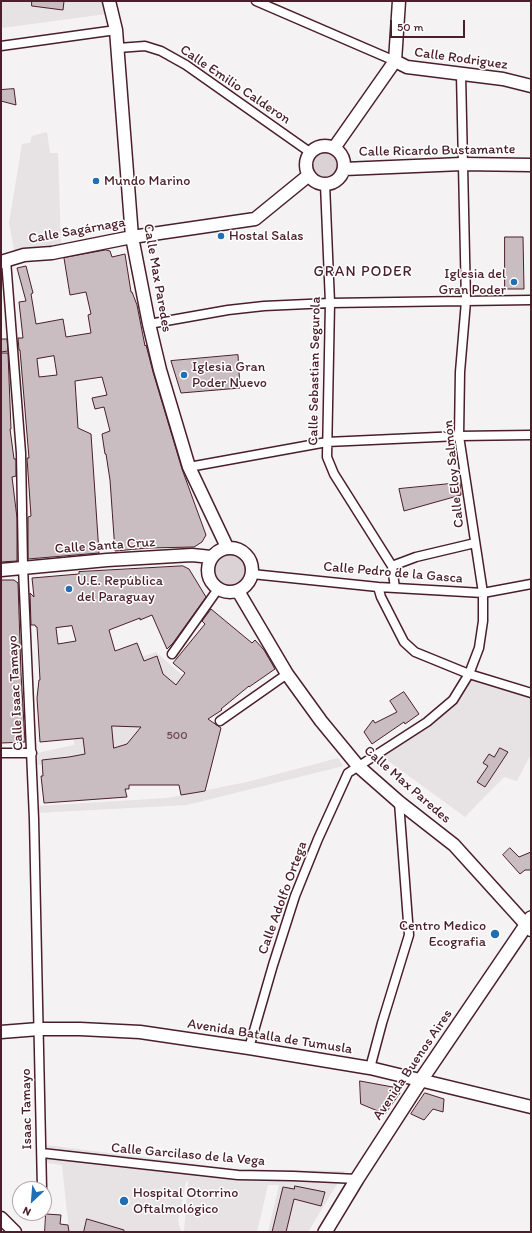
<!DOCTYPE html>
<html>
<head>
<meta charset="utf-8">
<style>
	body { margin:0 }
	#map { position:relative; width:532px; height:1233px; overflow:hidden; background:#f4f2f2; font-family:Itim,sans-serif }
	canvas { display:block }
	.frame { position:absolute; inset:0; border:2px solid #4a1f2b; pointer-events:none }
	.north { position:absolute; left:12px; top:1181px; width:40px; height:40px; box-sizing:border-box; background:#fff; border:1px solid #b7a5aa; border-radius:50%; rotate:206deg; font-size:11px; font-weight:700; line-height:16px; text-align:center; color:#4a1f2b }
	.north::after { content:''; display:block; margin:auto; width:14px; height:18px; background:#1f6fb2; clip-path:polygon(50% 0,100% 100%,50% 72%,0 100%) }
	.scale { position:absolute; left:390px; top:20px; width:75px; height:18px; box-sizing:border-box; border:2px solid #4a1f2b; border-top:0; padding-left:5px; font-size:12px; line-height:14px; white-space:nowrap; color:#4a1f2b; -webkit-text-stroke:3px #fff; paint-order:stroke }
</style>
</head>
<body>
<div id="map">
<canvas width="532" height="1233"></canvas>
<div class="frame"></div>
<div class="north">N</div>
<div class="scale">50 m</div>
</div>
<script>
const c = document.querySelector('canvas').getContext('2d');
c.lineJoin = 'round';
function paint(path, color) {
  c.fillStyle = color;
  c.fill(path, 'evenodd');
}
function stroke(path, color, width, dash) {
  c.strokeStyle = color;
  c.lineWidth = width;
  c.lineCap = dash ? 'butt' : 'round';
  c.setLineDash(dash || []);
  c.stroke(path);
}
function drawText(font, color, halo, rows, align = 'center') {
  c.font = font + ' Itim,sans-serif';
  c.lineWidth = 3;
  c.setLineDash([]);
  c.textBaseline = 'middle';
  c.strokeStyle = halo;
  c.fillStyle = color;
  for (const [text, x, y, turn = 0] of rows) {
    c.save();
    c.translate(x, y);
    c.rotate((+turn || 0) * Math.PI / 180);
    c.textAlign = isNaN(turn) ? turn : align;
    if (halo) c.strokeText(text, 0, 0);
    c.fillText(text, 0, 0);
    c.restore();
  }
}
const built = new Path2D(`
	M1 1H103L106 14 2 28Z
	M47 132 50 153H58L61 246 15 254 9 223 22 144 30 143 32 136Z
	M156 652 183 676 127 744 81 759 36 765 37 753 74 745 73 718 115 666Z
	M473 681 531 697V754L517 781 504 777 465 817 376 752 419 728 463 685Z
	M338 758 343 766 187 805 36 813 37 806 167 798 247 782Z
	M46 1145 234 1169 345 1171 308 1232H268L279 1185H268L257 1232H184L188 1182 186 1181 178 1221 181 1232H69L62 1165 47 1163Z`);
const green = new Path2D(`
	M313 165a13 13 0 1 1 26 0a13 13 0 1 1-26 0Z
	M212 570a17 17 0 1 1 34 0a17 17 0 1 1-34 0Z`);
const building = new Path2D(`
	M32 1H64L63 10 32 6Z
	M14 89 16 105 1 101V90Z
	M505 237H523L524 289H505Z
	M106 250 110 251 112 257 125 254 131 292H132L137 305 145 346 146 345 153 372 182 469 206 535 202 542 194 547 148 548 115 551 110 480 106 454H105L102 434 110 431 104 407 95 409 92 398 107 395 102 377 75 381 78 428 91 434 99 553 28 559V517L31 516 27 458H29L20 350H19L18 338H23L19 302 26 301 17 268 26 266 33 293 31 294 36 324 63 319 66 337 91 333 88 315 91 314 86 292 70 295 64 258ZM54 356 57 375 39 377 37 359Z
	M1 339H7L8 351 1 352Z
	M1 353H8L11 429H10L14 459H16V476L12 477 17 518V561L1 562Z
	M238 355 240 388 181 393 171 361Z
	M460 483 461 495 404 511 399 489Z
	M183 566 189 569 206 597 173 643 167 649 152 615 140 620V618L109 630 115 651 137 643 144 661 157 656 163 674 176 685 185 673 173 663 205 624 202 621 211 609 252 643 255 640 264 650 275 669 249 687V686L221 709 222 710 208 719 221 728 205 791 181 795 179 785H129V789H125L127 797 44 803 41 776H43L42 760 69 757 85 754 83 738 40 742 37 698 39 680H40L38 642 37 627H36L35 625H31L30 593 34 597 32 578 79 574V572ZM72 626 76 641 58 644 56 628ZM112 726 141 727 127 744 114 748Z
	M1 580H14L18 583 21 673 25 742 1 743Z
	M404 692 419 714 405 724 404 722 372 744 364 732 373 720 375 723 397 712 390 701Z
	M500 748 508 752 485 787 477 782 488 766 483 763 489 754 494 757Z
	M510 848 519 857 531 852V870H525L520 874 503 855Z
	M360 1081 398 1088 400 1093 385 1114 361 1104Z
	M425 1093 444 1099 443 1112 433 1109 424 1120 411 1114Z
	M295 1186 325 1192 321 1206 294 1199 286 1232H272L283 1187 294 1189Z
	M46 1214 61 1215 60 1224 68 1225 69 1232H45Z
	M87 1219 124 1230V1232H84Z`);
const street = new Path2D(`
	M256 1 395 61
	M1 46 116 30
	M118 48 145 46 161 51 186 65 311 153
	M325 184 330 303 327 457 334 474 392 566 395 588
	M6 260 21 453 23 567 34 819 42 1189
	M149 324 228 310 264 306 330 303 531 300
	M189 467 327 442 459 436 531 435
	M392 566 416 557 475 543
	M252 574 378 587 483 593 531 584
	M378 587 381 597 404 642 415 652 469 674 531 693
	M172 654 218 589
	M220 721 287 674
	M1 753H32
	M249 1048 273 965 295 896 318 839 348 773 427 722 453 700 469 674 479 648 483 621V593L459 436 460 372 466 301 461 74
	M370 1068 382 1023 409 935 399 802
	M42 1153 238 1175 293 1176 357 1179`);
const secondary = new Path2D(`
	M109 1 116 30 132 237 149 324 160 370 189 467 227 547
	M395 61 407 67 503 79 531 86
	M306 165a19 19 0 1 1 38 0a19 19 0 1 1-38 0Z
	M334 148 395 61 399 1
	M344 169 462 164 531 165
	M1 262 24 255 52 253 132 237 255 219 309 175
	M208 570a22 22 0 1 1 44 0a22 22 0 1 1-44 0Z
	M1 570 107 560 192 555 211 557
	M238 591 287 674 321 721 358 766 399 802 454 845 531 930
	M1 1032 39 1029H80L140 1032 249 1048 370 1068 531 1107
	M1 1218 15 1232`);
const primary = new Path2D(`
	M325 1232 357 1179 421 1080 531 918`);
const markers = [
	[96,181,4,"#1f6fb2"],
	[221,236,4,"#1f6fb2"],
	[514,282,4,"#1f6fb2"],
	[184,375,4,"#1f6fb2"],
	[69,589,4,"#1f6fb2"],
	[495,934,5,"#1f6fb2"],
	[124,1201,5,"#1f6fb2"]
];
const numberNames = [
	["500",177,736]
];
const streetNames = [
	["Calle Rodriguez",461,59,8],
	["Calle Emilio Calderon",235,85,34],
	["Calle Ricardo Bustamante",437,151,-1],
	["Calle Sagárnaga",77,231,-10],
	["Calle Max Paredes",157,278,80],
	["Calle Sebastian Segurola",315,371,-89],
	["Calle Eloy Salmón",454,474,-96],
	["Calle Santa Cruz",105,546,-4],
	["Calle Pedro de la Gasca",393,573,5],
	["Calle Isaac Tamayo",16,693,-93],
	["Calle Max Paredes",407,785,41],
	["Calle Adolfo Ortega",283,898,-70],
	["Avenida Batalla de Tumusla",270,1037,9],
	["Avenida Buenos Aires",413,1065,-56],
	["Isaac Tamayo",27,1109,-91],
	["Calle Garcilaso de la Vega",188,1155,5]
];
const poiNames = [
	["Mundo Marino",104,181],
	["Hostal Salas",229,236],
	["Iglesia del",506,274,"right"],
	["Gran Poder",506,290,"right"],
	["Iglesia Gran",192,367],
	["Poder Nuevo",192,383],
	["U.E. República",77,581],
	["del Paraguay",77,597],
	["Centro Medico",486,926,"right"],
	["Ecografia",486,942,"right"],
	["Hospital Otorrino",133,1193],
	["Oftalmológico",133,1209]
];
const neighbourhoodNames = [
	["GRAN PODER",363,272]
];
paint(built, '#e7e2e3');
paint(green, '#dbd2d5');
paint(building, '#cabdc1');
stroke(building, '#4a1f2b', 1);
stroke(street, '#4a1f2b', 11);
stroke(secondary, '#4a1f2b', 15);
stroke(primary, '#4a1f2b', 16);
stroke(street, '#fff', 8);
stroke(secondary, '#fff', 12);
stroke(primary, '#fff', 13);
for (const [x, y, r, color] of markers) {
  const dot = new Path2D();
  dot.arc(x, y, r, 0, 2 * Math.PI);
  c.fillStyle = color;
  c.fill(dot);
  stroke(dot, '#fff', 1.5);
}
drawText('12px', '#6a4650', null, numberNames);
drawText('14px', '#4a1f2b', '#fff', streetNames);
drawText('14px', '#4a1f2b', '#fff', poiNames, 'left');
c.letterSpacing = '1px';
drawText('15px', '#4a1f2b', '#fff', neighbourhoodNames);
c.letterSpacing = '0px';
</script>
</body>
</html>
